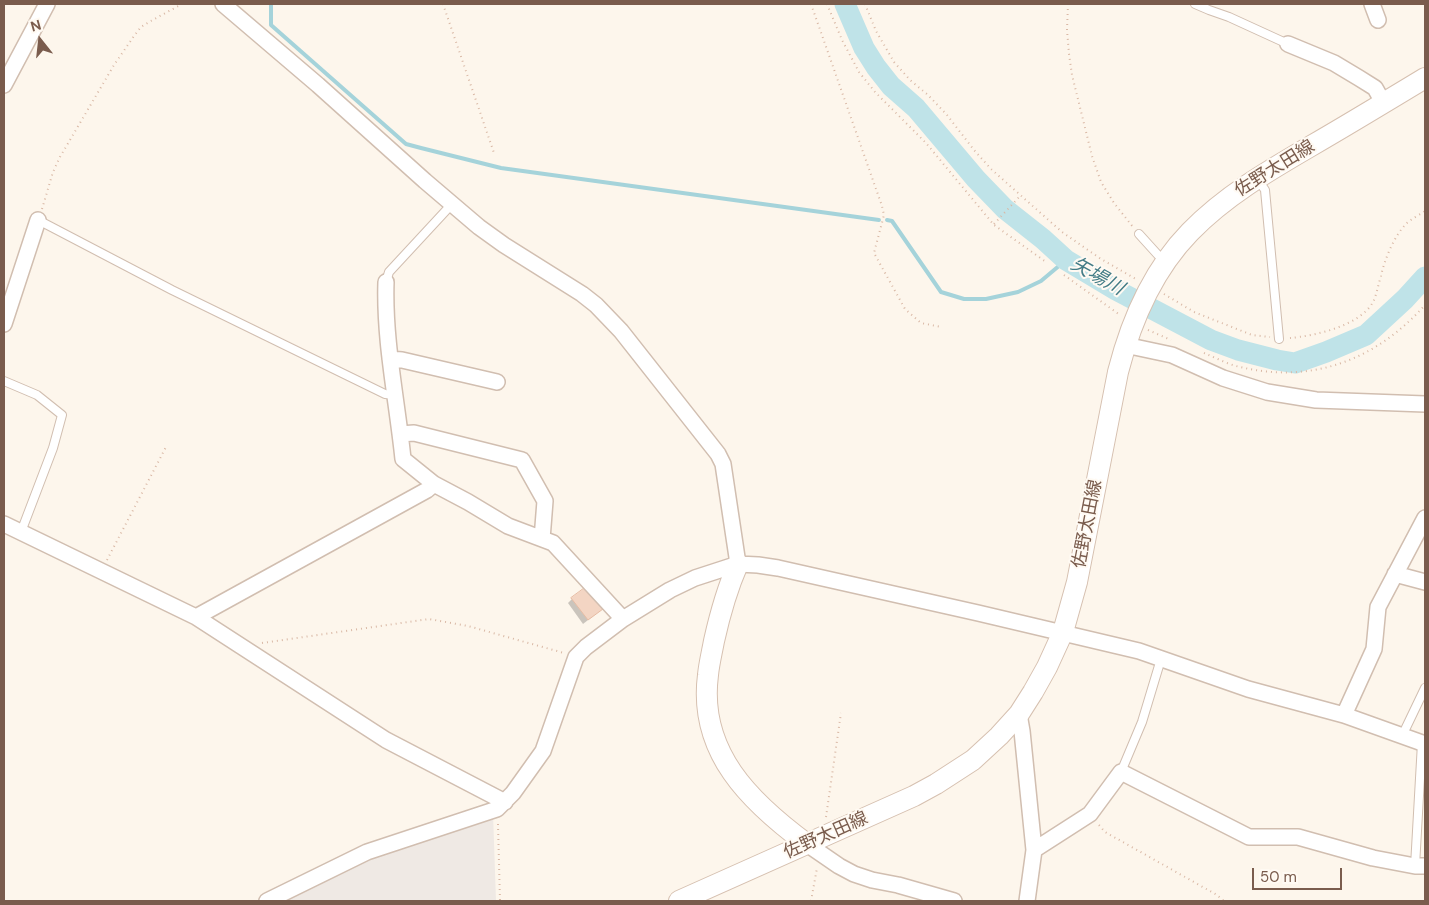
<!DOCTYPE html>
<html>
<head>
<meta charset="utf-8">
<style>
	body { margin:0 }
	#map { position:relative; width:1429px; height:905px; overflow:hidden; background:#fdf6ec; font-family:"DM Sans",sans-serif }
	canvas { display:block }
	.frame { position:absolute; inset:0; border:5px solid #7a5c4d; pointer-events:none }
	.north { position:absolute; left:15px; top:15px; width:50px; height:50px; -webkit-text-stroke:4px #fffaf3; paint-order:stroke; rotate:344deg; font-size:14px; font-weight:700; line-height:20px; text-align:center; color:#7a5c4d }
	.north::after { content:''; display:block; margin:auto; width:18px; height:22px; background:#7a5c4d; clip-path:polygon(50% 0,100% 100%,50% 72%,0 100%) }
	.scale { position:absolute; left:1252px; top:868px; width:90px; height:22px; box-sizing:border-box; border:2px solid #7a5c4d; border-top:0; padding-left:6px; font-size:15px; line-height:18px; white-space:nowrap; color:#7a5c4d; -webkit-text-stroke:4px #fffaf3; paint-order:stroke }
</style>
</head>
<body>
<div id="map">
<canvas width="1429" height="905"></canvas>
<div class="frame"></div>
<div class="north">N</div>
<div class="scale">50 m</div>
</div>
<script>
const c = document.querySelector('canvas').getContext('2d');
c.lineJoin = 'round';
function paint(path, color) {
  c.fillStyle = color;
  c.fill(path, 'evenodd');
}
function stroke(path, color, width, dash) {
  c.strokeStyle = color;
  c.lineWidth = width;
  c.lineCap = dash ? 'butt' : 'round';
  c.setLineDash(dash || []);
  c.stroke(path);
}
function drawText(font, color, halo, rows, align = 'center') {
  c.font = font + ' "DM Sans","Noto Sans JP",sans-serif';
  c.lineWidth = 4;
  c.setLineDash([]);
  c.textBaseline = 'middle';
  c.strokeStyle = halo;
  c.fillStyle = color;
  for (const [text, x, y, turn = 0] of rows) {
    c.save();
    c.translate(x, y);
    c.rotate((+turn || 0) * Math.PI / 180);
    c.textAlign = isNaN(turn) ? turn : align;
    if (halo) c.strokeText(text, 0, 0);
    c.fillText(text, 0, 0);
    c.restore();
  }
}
const industrial = new Path2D(`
	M493 813 496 901H282L370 858Z`);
const shadow = new Path2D(`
	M572 599 597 613 583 624 568 603Z`);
const stream = new Path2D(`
	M271 4V25L406 144 421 148 501 168 879 220
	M887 220 892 221 941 292 964 299H986L1018 292 1041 281 1066 260`);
const river = new Path2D(`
	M845 4 864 48 876 67 891 86 916 108 976 179 1005 209 1043 239 1066 260 1116 290 1211 340 1238 350 1277 360 1295 363 1326 352 1366 335 1405 299 1425 277`);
const building = new Path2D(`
	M586 587 603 609 588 620 571 598Z`);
const path = new Path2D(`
	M443 4 494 153
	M811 4 882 206 884 215 874 253 905 309 921 323 941 327
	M827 4 842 40 859 72 875 92 926 143 994 225 1046 262
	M865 4 876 31 894 62 910 80 928 95 947 115 974 150 991 169 1062 232 1101 259 1136 279
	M1068 4 1067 30 1069 54 1072 75 1092 156 1101 182 1114 203 1133 227
	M42 209 53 172 60 157 114 65 134 36 141 27 149 22 182 4
	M994 224 1021 195
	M1064 275 1120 315
	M1164 294 1194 312 1252 335 1270 337
	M1148 330 1171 340
	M1290 338C1314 336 1360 326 1373 302 1377 294 1378 285 1381 276 1384 261 1394 236 1406 224 1411 219 1419 215 1425 211
	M1204 353C1214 357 1225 363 1236 366 1310 385 1375 361 1425 305
	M107 560 167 445
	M262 643 429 619 468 626 564 653
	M826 817 841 713
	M498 824 500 901
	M1099 825 1105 832 1217 895 1224 901
	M811 901 817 868 818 867`);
const lane = new Path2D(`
	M1195 4 1209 10 1229 17 1288 44
	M1258 180 1265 190 1279 339
	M38 220 172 290 385 394 395 395
	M1139 234 1158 255 1165 260
	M386 282 389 272 452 204
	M4 381 37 395 62 415 53 448 21 532
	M1402 736 1425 688
	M1121 772 1142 722 1161 659
	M1415 866 1422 743`);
const street = new Path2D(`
	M223 4 318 85 425 181 479 227 504 245 582 294 596 305 621 331 718 454 723 464 738 564
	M1372 4 1378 20
	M1288 44 1334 63 1359 78 1375 88 1384 104
	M4 85 47 4
	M386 282C384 341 397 400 403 459L434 484 468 502 508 526 553 543 623 619
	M4 324 38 220
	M1125 345 1172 355 1223 378 1267 392 1316 400 1425 404
	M390 359 402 360 497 382
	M400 434 414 433 522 460 545 501 542 539
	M4 524 196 617 386 740 505 802
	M1395 574 1425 582
	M196 617 427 490 434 484
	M1019 714 1022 731 1034 850 1027 901
	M1344 715 1374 649 1378 607 1425 518
	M807 844 839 866 854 874 872 880 898 885 954 901
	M1034 850 1090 814 1121 772 1249 837H1298L1373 858 1415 866H1425
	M267 901 367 852 497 809 513 793 543 751 576 657 586 647 623 619 670 590 695 578 738 564 758 565 778 568 978 613 1139 651 1248 689 1344 715 1425 744`);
const secondary = new Path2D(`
	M738 564C727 589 720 614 714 641 712 652 709 664 708 675 698 752 750 802 807 844
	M679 901 914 796 936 784 973 760 999 736 1019 714 1033 692 1047 667 1063 632 1077 582 1118 372C1131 321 1153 270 1190 232 1225 196 1268 171 1311 146 1349 124 1387 101 1425 78`);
const streetNames = [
	["佐野太田線",1275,169,-32],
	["佐野太田線",1088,524,-79],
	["佐野太田線",826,836,-24]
];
const waterNames = [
	["矢場川",1097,277,29]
];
paint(industrial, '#efe9e4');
paint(shadow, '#0003');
stroke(stream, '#a5d3da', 4);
stroke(river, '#bfe3e8', 21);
paint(building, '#f3d5c3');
stroke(building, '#e6bba3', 1);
stroke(lane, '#d1beb0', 10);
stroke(street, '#d1beb0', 18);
stroke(secondary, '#d6c0b0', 22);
stroke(path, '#d9b8a5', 2, [1, 4]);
stroke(lane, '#fff', 8);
stroke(street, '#fff', 15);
stroke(secondary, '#fff', 20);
drawText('18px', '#7a5c4d', '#fffaf3', streetNames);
drawText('italic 19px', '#437c86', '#fffaf3', waterNames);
</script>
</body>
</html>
